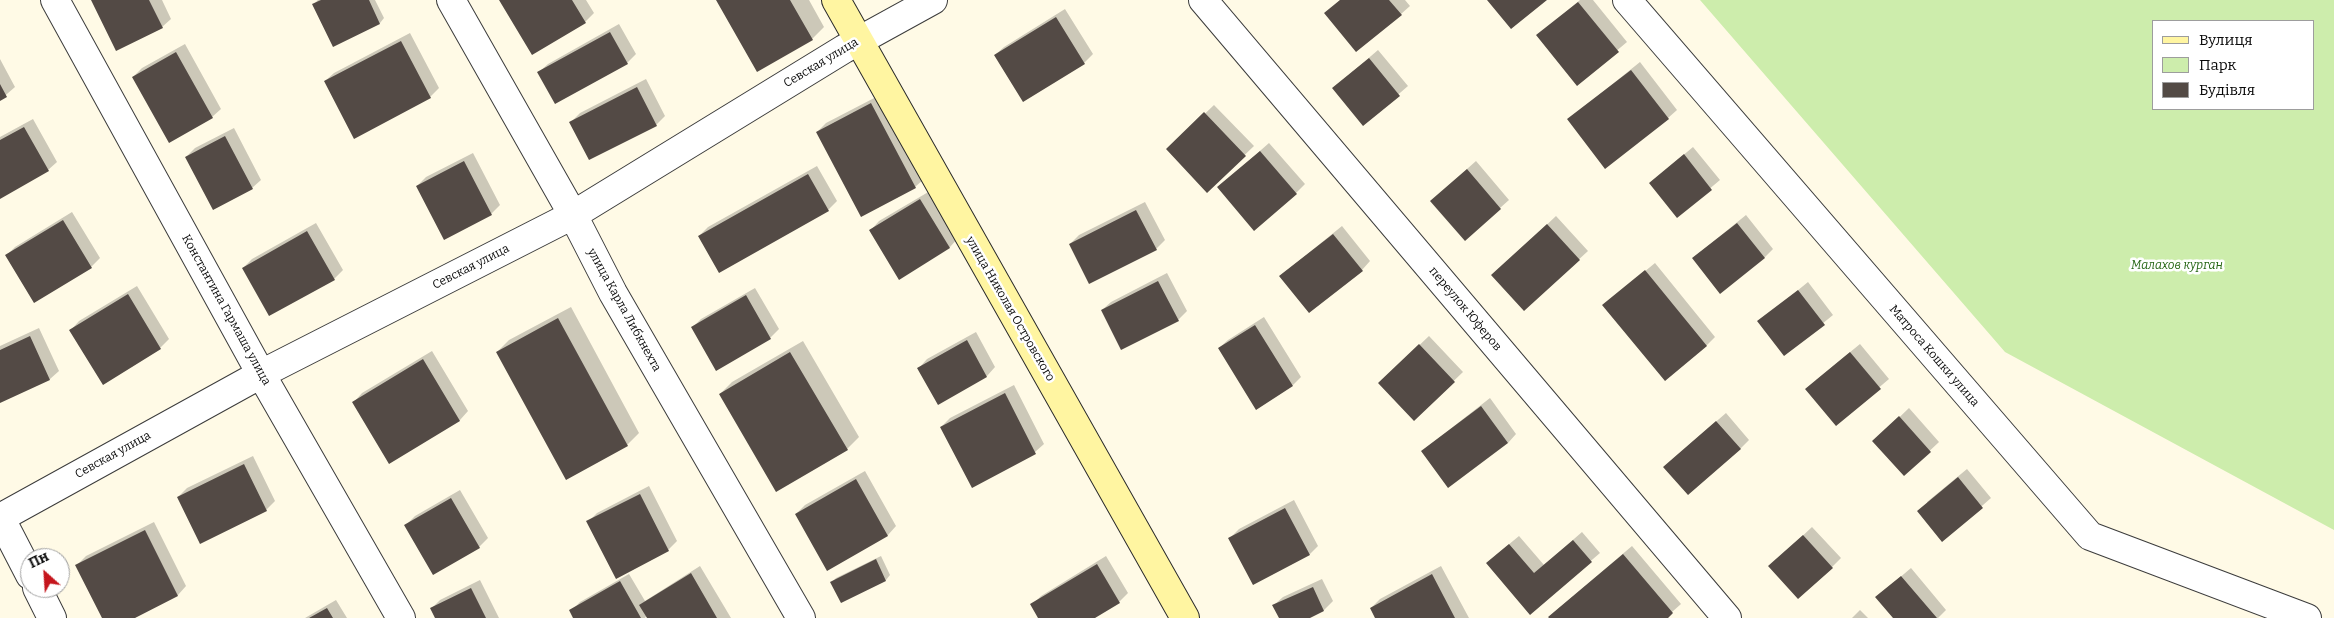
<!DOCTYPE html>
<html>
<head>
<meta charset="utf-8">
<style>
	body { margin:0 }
	#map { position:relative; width:2334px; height:618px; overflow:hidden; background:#fffae6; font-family:Bitter,serif }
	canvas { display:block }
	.legend { position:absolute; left:2152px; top:20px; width:162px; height:90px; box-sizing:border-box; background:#fff; border:1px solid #9d9d9d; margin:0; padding:6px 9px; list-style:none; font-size:15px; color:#090909 }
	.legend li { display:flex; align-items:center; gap:10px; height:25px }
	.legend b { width:25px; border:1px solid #9d9d9d }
	.north { position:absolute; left:20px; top:548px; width:50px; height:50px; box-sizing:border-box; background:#fff; border:1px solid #9d9d9d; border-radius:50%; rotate:334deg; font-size:14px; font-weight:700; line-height:20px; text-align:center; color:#090909 }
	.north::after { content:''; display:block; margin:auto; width:18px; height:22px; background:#c5161d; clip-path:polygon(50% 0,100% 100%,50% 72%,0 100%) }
</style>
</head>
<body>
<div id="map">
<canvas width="2334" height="618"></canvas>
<ul class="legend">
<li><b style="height:6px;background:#fff5a1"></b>Вулиця</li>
<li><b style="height:14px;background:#cdedac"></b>Парк</li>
<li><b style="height:14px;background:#534a45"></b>Будівля</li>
</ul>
<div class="north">Пн</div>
</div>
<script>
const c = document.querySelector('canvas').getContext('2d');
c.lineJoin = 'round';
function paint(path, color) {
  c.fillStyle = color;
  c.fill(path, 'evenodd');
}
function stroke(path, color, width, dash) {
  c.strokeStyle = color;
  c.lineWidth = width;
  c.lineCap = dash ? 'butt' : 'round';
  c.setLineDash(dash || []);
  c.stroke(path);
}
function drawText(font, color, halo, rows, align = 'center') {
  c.font = font + ' Bitter,serif';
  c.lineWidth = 5;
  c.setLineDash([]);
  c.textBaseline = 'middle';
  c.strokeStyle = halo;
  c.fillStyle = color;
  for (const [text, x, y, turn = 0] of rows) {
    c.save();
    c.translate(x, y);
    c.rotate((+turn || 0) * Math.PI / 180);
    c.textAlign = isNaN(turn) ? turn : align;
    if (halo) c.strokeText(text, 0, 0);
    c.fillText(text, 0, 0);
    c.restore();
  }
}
const green = new Path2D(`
	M1700 0H2334V530L2005 352ZM2153 21H2313V109H2153Z`);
const shadow = new Path2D(`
	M93 0H162L171 19 162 27Z
	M318 0H375L384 18 380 23 333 45 313 5Z
	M501 0H586L594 13 585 22Z
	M717 0H809L824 27 812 39Z
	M1340 0H1405L1410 6 1401 14 1326 13Z
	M1580 0H1593L1627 42 1577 84 1538 35Z
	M1065 9 1093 54 1084 63 995 55 1004 47Z
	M619 24 636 54 627 63 539 72 548 64Z
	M410 33 439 88 430 97 325 81 334 73Z
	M185 44 221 109 212 117 133 77 142 68Z
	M1378 50 1408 86 1364 124 1343 80Z
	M0 59 15 87 0 100Z
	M1640 62 1677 110 1668 118 1569 119Z
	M646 79 665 116 656 125 571 122 580 113Z
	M880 95 924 179 915 187 817 132 826 123Z
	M1214 105 1254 146 1207 191 1168 149Z
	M33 119 57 162 48 170 0 197V137Z
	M234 128 261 180 252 188 186 157 195 148Z
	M1269 143 1305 184 1296 193 1228 179Z
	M1693 147 1720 180 1677 216 1650 183Z
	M473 153 500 205 491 214 417 186 426 177Z
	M1476 161 1509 200 1465 239 1431 201Z
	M817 166 837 201 828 210 699 236 708 227Z
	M930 191 958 238 950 247 900 278 871 230 879 221Z
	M1145 202 1165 240 1156 249 1070 244 1079 235Z
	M72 212 100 258 91 267 35 301 6 256 15 247Z
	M1746 215 1773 249 1764 258H1693Z
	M1556 216 1588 251 1524 310 1502 267Z
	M316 223 343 270 334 279 243 268 252 259Z
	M1342 226 1370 261 1362 270 1290 268Z
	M1655 263 1715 337 1706 346 1604 305Z
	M1167 273 1187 311 1178 320 1102 310 1111 302Z
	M1808 282 1833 315 1784 355 1759 322Z
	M137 286 169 339 160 348 104 383 71 330 79 321Z
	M755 288 779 329 770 338 693 327 701 319Z
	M571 307 639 433 627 445 497 352 509 340Z
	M1264 317 1301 377 1293 385 1219 348 1228 340Z
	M39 328 59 371 50 379 0 402V346Z
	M976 332 995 367 987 376 938 403 919 368 927 359Z
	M1429 336 1463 372 1414 419 1389 374Z
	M803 341 859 437 847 449 720 394 732 382Z
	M1860 344 1889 379 1836 424 1816 380Z
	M432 351 468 411 460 420 390 462 354 402 362 393Z
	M1014 385 1044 444 1035 452 972 486 941 427 950 418Z
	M1490 398 1516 434 1508 443 1422 451Z
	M1909 408 1939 442 1904 475 1883 433Z
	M1726 413 1749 440 1740 449 1674 458Z
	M253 456 275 501 266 510 178 497 187 488Z
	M1967 469 1991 498 1943 540 1927 502Z
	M865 471 896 526 888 535 827 569 796 514 805 505Z
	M649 486 677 541 668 550 588 522 597 513Z
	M460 490 488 538 479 547 406 525 415 516Z
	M1294 500 1318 546 1310 554 1230 538 1239 529Z
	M154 522 186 586 178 595 132 618H104L77 565 86 556Z
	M1812 527 1841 558 1832 567 1779 558Z
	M1582 532 1600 553 1530 613 1496 555 1519 536 1544 565Z
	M1632 546 1681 604 1672 612 1666 618H1551L1550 617 1559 608Z
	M881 556 890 575 886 580 841 601 832 582 836 578Z
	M1106 556 1128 593 1119 602 1093 618H1040L1032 605 1041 596Z
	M700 566 731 618H649L647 615 645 618H575L571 611 580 602 629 574 645 601Z
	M1441 566 1469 618H1377L1371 608 1380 599Z
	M1911 568 1946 610 1938 618H1895L1877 597Z
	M1322 579 1333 601 1324 610 1307 618H1280L1274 605 1283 597Z
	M480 580 499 618H436L432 608 440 600Z
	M336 600 347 618H305Z
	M1860 610 1868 618H1852Z`);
const building = new Path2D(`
	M91 0H149L163 28 116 51Z
	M321 0H369L380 24 333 47 312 4Z
	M499 0H572L586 23 532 55Z
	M716 0H790L813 40 757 72Z
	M1340 0H1389L1402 15 1356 52 1324 13Z
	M1487 0H1547L1511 29Z
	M1578 2 1619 52 1577 86 1536 35Z
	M1056 17 1085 64 1023 102 994 55Z
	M610 32 628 64 555 104 537 72Z
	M401 41 431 98 354 139 324 81Z
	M176 52 213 118 169 143 132 77Z
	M1369 58 1400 96 1363 126 1332 88Z
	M1631 70 1669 119 1605 169 1567 119Z
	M0 84 7 97 0 101Z
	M637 87 657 126 589 160 569 122Z
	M871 103 916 188 861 217 816 132Z
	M1204 112 1246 156 1207 193 1166 149Z
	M24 127 49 171 0 199V140Z
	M225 136 253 189 213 210 185 157Z
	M1260 151 1297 194 1254 231 1217 187Z
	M1684 154 1712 190 1677 218 1649 183Z
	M464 161 492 215 444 240 416 186Z
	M1467 169 1501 209 1465 241 1430 201Z
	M808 174 829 211 719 273 698 236Z
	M920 199 950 248 899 280 869 230Z
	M1136 210 1157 250 1089 284 1069 244Z
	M63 220 92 268 34 303 5 255Z
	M1737 223 1765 258 1720 294 1692 258Z
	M1547 224 1580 260 1524 311 1491 275Z
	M307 231 335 280 269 316 242 268Z
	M1333 234 1363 271 1309 313 1279 276Z
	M1645 270 1707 346 1665 381 1602 305Z
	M1158 281 1179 321 1121 350 1101 310Z
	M1798 290 1825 325 1784 356 1757 321Z
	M128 294 161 349 103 385 69 330Z
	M746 295 771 339 716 371 691 327Z
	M558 318 628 446 566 480 496 352Z
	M1255 325 1293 386 1256 410 1218 348Z
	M30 336 50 380 0 403V350Z
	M967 340 987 377 938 405 917 368Z
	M1419 344 1455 382 1414 421 1378 383Z
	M790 352 848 450 776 492 719 394Z
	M1850 352 1881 389 1836 426 1805 389Z
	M423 359 460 421 389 464 352 402Z
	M1005 393 1036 454 972 488 940 427Z
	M1481 406 1508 443 1448 488 1421 451Z
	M1899 416 1931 452 1904 476 1872 441Z
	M1716 421 1741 449 1688 495 1663 467Z
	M244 464 267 511 200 544 177 497Z
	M1958 477 1983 508 1942 542 1917 511Z
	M856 479 888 536 827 571 795 514Z
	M640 494 669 551 616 579 586 521Z
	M451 498 480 548 433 575 404 525Z
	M1285 508 1310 555 1253 585 1228 538Z
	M145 530 178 596 135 618H102L75 565Z
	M1803 535 1833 568 1798 599 1768 566Z
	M1573 540 1592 562 1530 615 1486 563 1509 544 1534 573Z
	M1623 554 1673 613 1668 618H1549L1548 617Z
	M876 559 886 581 841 603 830 582Z
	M1097 564 1120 603 1095 618H1038L1030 604Z
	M691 573 717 618H647L639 605Z
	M1432 574 1455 618H1375L1370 608Z
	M1901 576 1937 618H1893L1875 597Z
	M620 581 641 618H573L569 610Z
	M1313 587 1324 611 1310 618H1279L1272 605Z
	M471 588 486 618H435L430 608Z
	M327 608 333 618H309Z`);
const minor = new Path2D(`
	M55 0 261 374 401 618
	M451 0 573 215 613 293 801 618
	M1203 0 1727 618
	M1627 0 2090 536 2307 618
	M0 517 30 575
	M0 518 261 374 573 215 844 49 933 0
	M37 588 52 618`);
const secondary = new Path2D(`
	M836 0 1185 618`);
const streetNames = [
	["Севская улица",821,63,-31],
	["Севская улица",471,267,-27],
	["улица Николая Островского",1010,309,60],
	["переулок Юферов",1465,309,50],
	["Константина Гармаша улица",226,310,61],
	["улица Карла Либкнехта",624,310,61],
	["Матроса Кошки улица",1934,356,49],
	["Севская улица",113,455,-29]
];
const parkNames = [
	["Малахов курган",2177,266]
];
paint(green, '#cdedac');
paint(shadow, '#0003');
paint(building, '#534a45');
stroke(minor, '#3c3c3c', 30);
stroke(secondary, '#2b2b2b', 30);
stroke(minor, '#fff', 28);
stroke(secondary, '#fff5a1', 28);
drawText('12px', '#090909', '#fff', streetNames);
drawText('italic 12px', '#266615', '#fff', parkNames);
</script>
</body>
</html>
